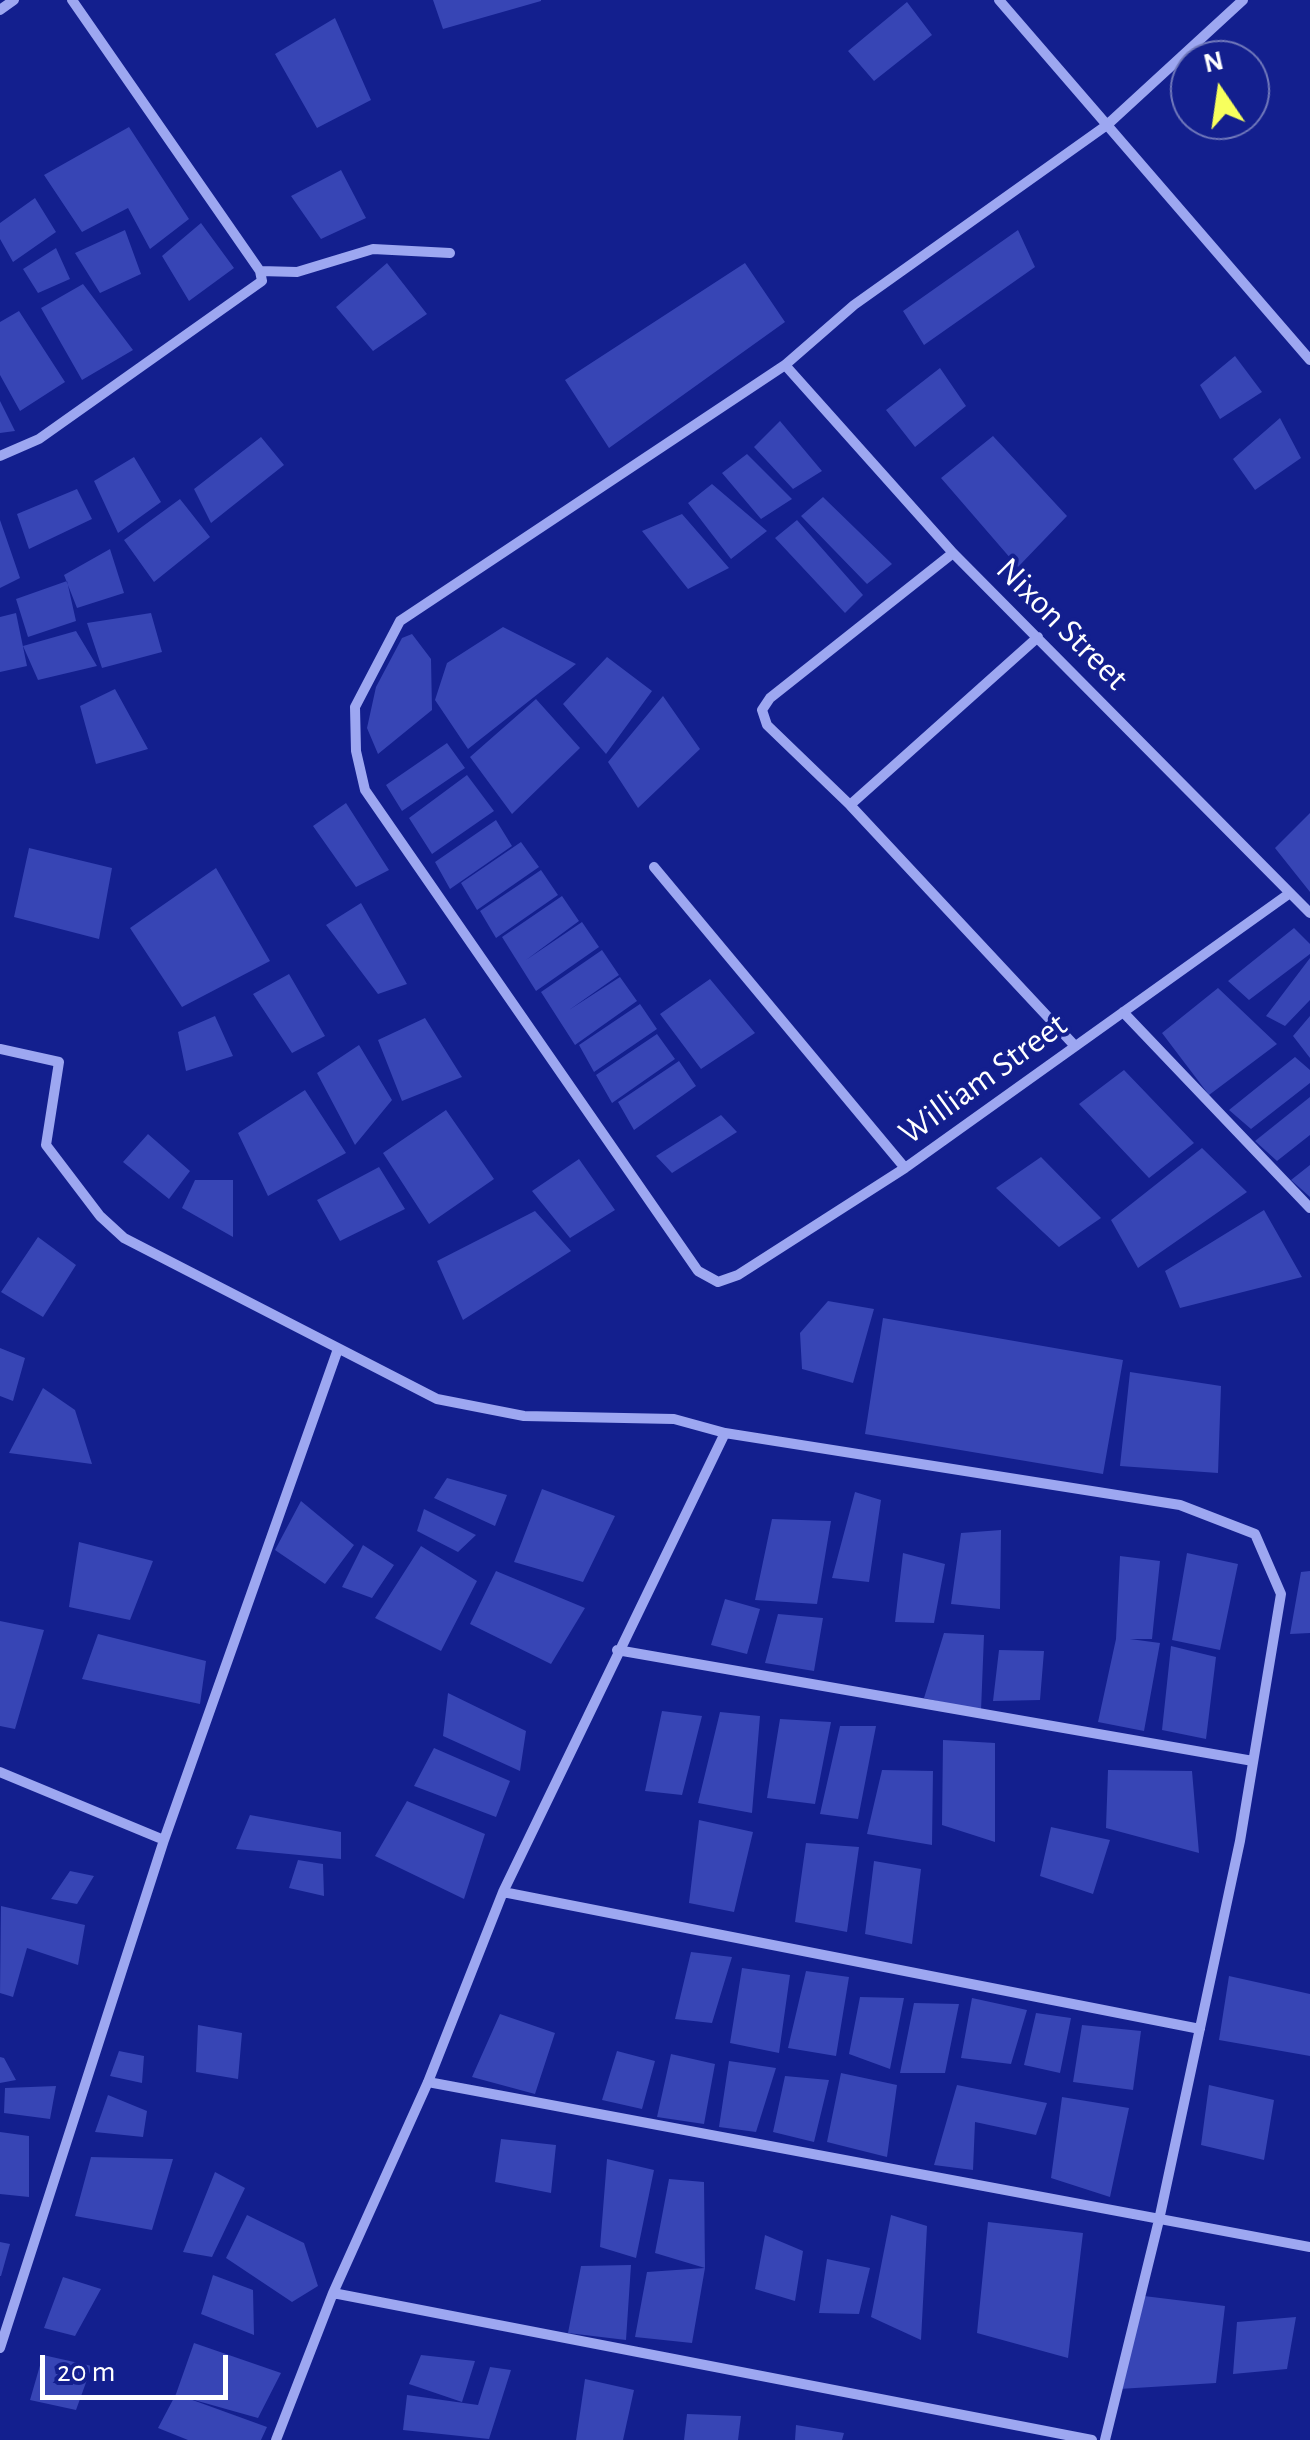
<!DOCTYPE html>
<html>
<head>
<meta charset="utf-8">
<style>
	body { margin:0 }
	#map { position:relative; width:1310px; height:2440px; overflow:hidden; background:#131f8e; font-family:"Alegreya Sans",sans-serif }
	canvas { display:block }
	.north { position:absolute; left:1170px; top:40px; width:100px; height:100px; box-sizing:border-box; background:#131f8e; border:2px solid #7179bb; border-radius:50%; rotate:347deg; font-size:28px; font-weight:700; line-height:40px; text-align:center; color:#fff }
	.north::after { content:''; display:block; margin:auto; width:35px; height:45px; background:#f7ff5d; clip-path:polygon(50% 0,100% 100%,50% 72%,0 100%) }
	.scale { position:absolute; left:40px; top:2355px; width:188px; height:45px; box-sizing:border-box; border:5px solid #fff; border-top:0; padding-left:12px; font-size:30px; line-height:35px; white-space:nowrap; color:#fff; -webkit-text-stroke:8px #131f8e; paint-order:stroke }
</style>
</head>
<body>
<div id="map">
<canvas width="1310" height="2440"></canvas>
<div class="north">N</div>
<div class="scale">20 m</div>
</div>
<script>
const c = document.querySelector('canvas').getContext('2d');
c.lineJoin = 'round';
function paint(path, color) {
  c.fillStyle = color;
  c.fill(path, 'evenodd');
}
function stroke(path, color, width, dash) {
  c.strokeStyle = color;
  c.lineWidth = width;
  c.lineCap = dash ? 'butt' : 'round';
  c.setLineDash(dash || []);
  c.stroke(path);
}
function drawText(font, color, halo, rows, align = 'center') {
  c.font = font + ' "Alegreya Sans",sans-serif';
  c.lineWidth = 8;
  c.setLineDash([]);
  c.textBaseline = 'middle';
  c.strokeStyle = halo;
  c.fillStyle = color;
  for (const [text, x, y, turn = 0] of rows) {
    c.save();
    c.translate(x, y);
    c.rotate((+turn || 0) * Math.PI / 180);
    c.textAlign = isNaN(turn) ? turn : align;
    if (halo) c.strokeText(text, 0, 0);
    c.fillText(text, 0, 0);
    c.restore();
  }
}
const building = new Path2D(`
	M433 0H541V1L443 29Z
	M907 2 932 35 874 81 848 51Z
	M335 18 371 100 317 128 275 54Z
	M129 127 189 219 150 249 128 208 82 232 44 175Z
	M341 170 366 218 321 239 291 196Z
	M35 198 56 232 13 262 0 239V223Z
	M201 223 234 268 189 301 162 256Z
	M125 230 141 274 100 293 75 253Z
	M1018 230 1035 267 924 345 903 311Z
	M56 248 70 279 38 293 23 269Z
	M387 263 427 314 373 351 336 307Z
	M745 263 785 322 609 448 565 380Z
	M83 284 133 350 82 380 41 308Z
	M19 311 65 382 20 411 0 375V322Z
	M1235 356 1262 392 1220 419 1200 385Z
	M940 368 966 406 915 447 886 410Z
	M0 401 15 431 0 433Z
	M1280 418 1301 458 1255 490 1233 459Z
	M780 421 822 471 793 489 754 447Z
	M993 436 1067 516 1018 567 941 478Z
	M261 437 284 465 211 523 194 489Z
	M747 454 792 499 761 519 722 473Z
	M134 457 161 502 118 533 94 481Z
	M712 484 767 531 731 559 688 503Z
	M77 489 92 519 29 549 17 514Z
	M823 497 892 564 867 584 801 516Z
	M180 499 210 537 154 582 124 540Z
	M682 514 729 568 688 589 642 531Z
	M0 520 20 578 0 588Z
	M797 520 863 595 845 613 775 538Z
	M110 549 124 593 77 608 64 575Z
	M67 581 76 621 28 637 16 599Z
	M16 613 27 666 0 672V617Z
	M151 613 162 652 102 668 87 623Z
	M503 627 576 664 468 749 435 700 447 663Z
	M76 631 97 666 38 680 23 646Z
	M412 634 431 659 432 710 378 754 367 728 376 687 402 638Z
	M607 657 652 691 606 754 563 704Z
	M115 689 148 749 96 764 80 706Z
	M663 696 700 749 638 808 608 762Z
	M536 699 580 748 512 814 470 757Z
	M447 743 465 768 402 811 386 785Z
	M467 775 494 811 432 854 409 818Z
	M346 803 389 870 356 887 313 826Z
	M1310 813V892L1275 848Z
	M496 820 512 846 450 889 435 862Z
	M521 842 539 867 477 910 461 883Z
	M29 848 112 868 99 939 14 917Z
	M216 868 270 961 182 1007 130 928Z
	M541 870 558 895 496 938 480 911Z
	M562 896 579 921 526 960 582 922 599 947 536 991 502 937Z
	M361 903 407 984 378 994 326 925Z
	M1294 928 1310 944V954L1249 1000 1228 981Z
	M602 950 619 975 569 1010 620 977 637 1001 575 1045 541 992Z
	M1310 958V1000L1285 1026 1266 1016Z
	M289 974 325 1036 292 1053 253 994Z
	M710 979 755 1033 701 1069 660 1014Z
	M1218 988 1277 1044 1209 1095 1162 1033Z
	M640 1004 657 1029 594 1072 579 1045Z
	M215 1016 233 1056 186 1071 178 1032Z
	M1310 1016V1058L1293 1036Z
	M425 1018 462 1077 402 1101 378 1040Z
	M657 1034 675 1059 612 1103 596 1075Z
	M359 1045 392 1100 355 1145 317 1073Z
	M1295 1057 1310 1070V1083L1251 1129 1229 1110Z
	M679 1061 696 1086 634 1130 618 1102Z
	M1124 1070 1194 1143 1149 1178 1079 1104Z
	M305 1090 346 1153 268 1196 238 1133Z
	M1310 1097V1135L1277 1161 1255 1141Z
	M446 1110 494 1179 429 1224 383 1153Z
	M721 1115 737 1132 672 1173 656 1156Z
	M148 1134 190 1171 169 1199 123 1162Z
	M1202 1148 1247 1192 1138 1268 1111 1220Z
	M1041 1157 1101 1218 1059 1247 996 1188Z
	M579 1159 615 1210 570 1238 532 1191Z
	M1310 1165V1197L1291 1180Z
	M379 1167 405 1209 340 1241 317 1200Z
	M195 1180H233V1237L182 1208Z
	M1264 1210 1302 1277 1180 1308 1165 1271Z
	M535 1211 571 1251 463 1320 437 1261Z
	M38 1237 76 1265 43 1317 1 1292Z
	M828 1301 874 1309 853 1383 802 1369 800 1333Z
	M883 1318 1123 1360 1103 1474 865 1434Z
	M0 1348 25 1358 13 1401 0 1396Z
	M1130 1372 1221 1386 1218 1473 1120 1466Z
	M43 1388 75 1410 92 1464 9 1453Z
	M447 1478 507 1495 495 1526 434 1498Z
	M542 1489 615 1516 583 1582 514 1562Z
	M855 1492 881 1500 869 1582 832 1578Z
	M301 1501 354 1545 325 1584 275 1550Z
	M424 1509 476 1535 458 1552 417 1531Z
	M772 1519 831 1521 817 1604 755 1600Z
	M1001 1530 1000 1609 951 1604 961 1533Z
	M79 1542 153 1561 130 1620 69 1607Z
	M363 1545 394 1565 372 1598 342 1587Z
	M421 1546 477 1581 441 1651 375 1618Z
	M903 1553 945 1564 934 1623 895 1622Z
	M1187 1553 1238 1564 1220 1650 1172 1640Z
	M1120 1556 1160 1561 1152 1639H1130L1160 1643 1144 1731 1098 1722 1116 1639Z
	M496 1571 585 1608 551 1664 470 1624Z
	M1310 1571V1633L1290 1634 1301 1572Z
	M725 1599 760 1609 747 1654 711 1645Z
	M778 1614 823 1618 814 1671 765 1663Z
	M0 1621 44 1630 15 1729 0 1726Z
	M944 1633 984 1635 981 1711 924 1698Z
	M98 1634 206 1661 200 1704 82 1679Z
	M1171 1646 1216 1657 1206 1739 1162 1730Z
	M999 1650 1044 1651 1040 1700 993 1701Z
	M448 1693 526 1731 520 1771 443 1736Z
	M662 1711 702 1716 682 1795 645 1791Z
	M720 1712 760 1716 752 1813 698 1803Z
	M780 1719 831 1722 815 1804 767 1798Z
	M840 1726H876L858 1819 820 1814Z
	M943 1740 995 1743V1842L942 1825Z
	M434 1748 510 1781 496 1817 414 1786Z
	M882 1770 933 1771 932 1845 867 1834Z
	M1108 1770 1192 1771 1199 1853 1106 1828Z
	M407 1801 485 1834 464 1899 375 1856Z
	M250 1815 341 1832V1859L236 1849Z
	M699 1820 753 1832 734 1912 689 1903Z
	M1051 1827 1110 1840 1093 1894 1040 1876Z
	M806 1843 859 1847 847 1932 795 1922Z
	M298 1860 323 1864 324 1896 289 1888Z
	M874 1861 921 1869 912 1944 865 1934Z
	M70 1871 94 1876 77 1904 51 1899Z
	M1 1906 85 1925 78 1965 27 1948 13 1997 0 1993Z
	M691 1952 732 1957 712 2023 675 2019Z
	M742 1968 790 1975 779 2053 730 2043Z
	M806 1971 849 1977 836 2056 788 2048Z
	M1229 1976 1310 1994V2056L1219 2040Z
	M860 1997 904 1998 890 2069 849 2054Z
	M972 1998 1027 2010 1011 2064 961 2058Z
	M914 2003 959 2004 945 2073H900Z
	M1036 2013 1071 2018 1060 2073 1024 2065Z
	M500 2014 555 2033 535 2094 472 2077Z
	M198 2025 242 2033 238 2079 196 2072Z
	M1082 2025 1141 2031 1133 2090 1073 2082Z
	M119 2051 144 2056 142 2083 110 2076Z
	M617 2051 655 2061 642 2109 602 2100Z
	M671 2054 715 2064 704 2124 657 2117Z
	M0 2057 4 2058 16 2080 0 2083Z
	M729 2061 776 2068 756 2132 719 2127Z
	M841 2073 897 2085 887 2157 827 2142Z
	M785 2076 829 2080 814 2142 773 2132Z
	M957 2085 1047 2103 1036 2135 975 2122 973 2170 934 2165Z
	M1209 2085 1274 2100 1264 2160 1201 2145Z
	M56 2086 50 2119 4 2113 5 2088Z
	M108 2095 147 2111 143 2137 95 2132Z
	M1062 2097 1129 2108 1110 2197 1051 2178Z
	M0 2132 29 2136V2197L0 2194Z
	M501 2139 556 2145 551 2193 495 2182Z
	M91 2157 173 2159 152 2230 75 2216Z
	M607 2159 654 2170 636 2258 600 2247Z
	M215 2172 245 2188 212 2257 183 2252Z
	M669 2179 704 2182 705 2268 692 2343 635 2337 647 2272 705 2268 655 2253Z
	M247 2215 304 2243 318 2286 292 2302 226 2258Z
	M891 2215 927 2226 921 2340 871 2317Z
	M988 2222 1083 2233 1068 2358 977 2333Z
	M765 2235 803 2251 795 2301 755 2289Z
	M0 2242 10 2244 1 2276H0Z
	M827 2259 870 2268 859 2314 819 2313Z
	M631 2265 626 2340 568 2333 581 2266Z
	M213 2275 253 2290 254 2335 201 2314Z
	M63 2277 101 2289 75 2336 44 2328Z
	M1144 2296 1225 2306 1216 2383 1119 2389Z
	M1296 2317 1287 2369 1233 2374 1237 2322Z
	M194 2343 281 2373 258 2418 187 2398 267 2427 261 2440H188L158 2428 176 2394Z
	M43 2355 92 2366 76 2410 30 2400Z
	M421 2355 475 2361 462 2402 409 2384Z
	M490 2367 511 2370 489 2439 403 2430 407 2395 478 2405Z
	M585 2379 634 2390 623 2440H576Z
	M687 2414 741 2416 738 2440H684Z
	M796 2425 844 2433 842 2440H795Z`);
const minor = new Path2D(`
	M999 0 1310 360
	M1243 0 1107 125 854 305 785 365 400 621 355 707 356 751 365 790 698 1271 718 1282 738 1275 905 1168 1290 893
	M0 10 14 0
	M260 271 297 272 373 249 450 253
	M785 365 953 553 1310 913
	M0 456 39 439 262 281 260 271 72 0
	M953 553 770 698 762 710 767 725 850 805 1075 1046
	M850 805 1038 637
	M654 867 905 1168
	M1123 1012 1310 1208
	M0 1049 59 1062 46 1145 100 1216 124 1238 437 1399 524 1416 674 1419 725 1433
	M617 1650 1253 1761
	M0 1772 164 1840
	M503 1892 1200 2029
	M428 2082 1310 2247
	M333 2293 1092 2440
	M0 2348 164 1840 338 1349
	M276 2440 333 2293 428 2082 503 1892 725 1433 1180 1505 1255 1534 1281 1594 1240 1841 1159 2220 1105 2440`);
const streetNames = [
	["Nixon Street",1062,624,45],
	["William Street",983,1079,-36]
];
paint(building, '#3745b5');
stroke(minor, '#9da7f1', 10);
drawText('35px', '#fff', '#131f8e', streetNames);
</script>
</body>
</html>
